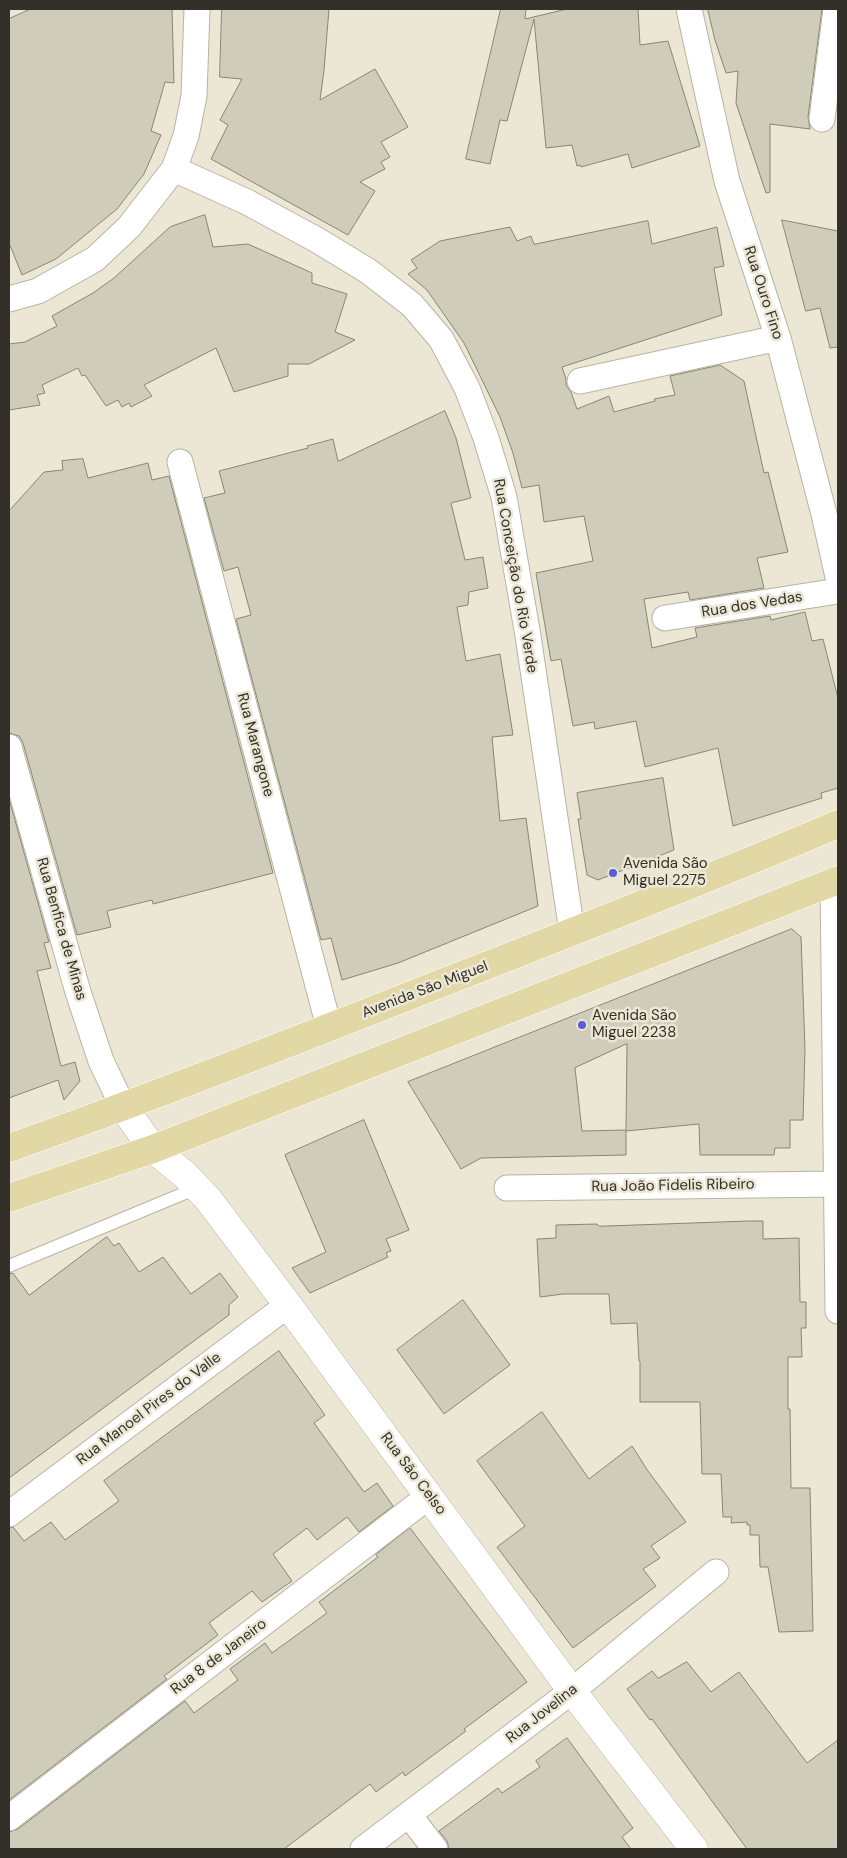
<!DOCTYPE html>
<html>
<head>
<meta charset="utf-8">
<style>
	body { margin:0 }
	#map { position:relative; width:847px; height:1858px; overflow:hidden; background:#ebe7d4; font-family:"DM Sans",sans-serif }
	canvas { display:block }
	.frame { position:absolute; inset:0; border:10px solid #323029; pointer-events:none }
</style>
</head>
<body>
<div id="map">
<canvas width="847" height="1858"></canvas>
<div class="frame"></div>
</div>
<script>
const c = document.querySelector('canvas').getContext('2d');
c.lineJoin = 'round';
function paint(path, color) {
  c.fillStyle = color;
  c.fill(path, 'evenodd');
}
function stroke(path, color, width, dash) {
  c.strokeStyle = color;
  c.lineWidth = width;
  c.lineCap = dash ? 'butt' : 'round';
  c.setLineDash(dash || []);
  c.stroke(path);
}
function drawText(font, color, halo, rows, align = 'center') {
  c.font = font + ' "DM Sans",sans-serif';
  c.lineWidth = 5;
  c.setLineDash([]);
  c.textBaseline = 'middle';
  c.strokeStyle = halo;
  c.fillStyle = color;
  for (const [text, x, y, turn = 0] of rows) {
    c.save();
    c.translate(x, y);
    c.rotate((+turn || 0) * Math.PI / 180);
    c.textAlign = isNaN(turn) ? turn : align;
    if (halo) c.strokeText(text, 0, 0);
    c.fillText(text, 0, 0);
    c.restore();
  }
}
const building = new Path2D(`
	M31 9H172L174 83 165 82 151 131 161 135 144 174 117 209 56 259 22 275 9 243V19Z
	M222 9H329L324 70 320 100 375 69 408 127 381 142 390 157 381 162 385 169 360 182 375 191 348 235 211 159 228 125 220 120 242 79 220 77Z
	M501 9H526L525 19 567 9H638L640 45 668 41 700 146 632 168 628 154 581 167 580 165 577 166 572 145 546 148 534 19 507 121 500 120 490 164 466 159Z
	M708 9H822L808 117 810 129 770 124V192L766 193 736 103 738 71 726 73 715 40Z
	M205 215 213 247 248 244 312 273V283L347 294 335 332 355 340 309 364H288V376L234 392 216 348 144 385 152 396 131 407 129 403 122 407 118 400 106 406 85 375 82 376 78 368 42 385 45 393 37 395 40 405 9 410V344L25 342 57 326 52 316 93 293 114 278 170 227Z
	M782 220 838 231V347L830 348 820 308 806 311Z
	M648 221 652 244 717 227 724 266 714 268 722 315 562 367 566 379V385L571 392 577 409 609 396 614 412 655 401 654 399 675 395 670 376 720 365 744 381 764 473 768 472 788 552 757 558 764 588 690 600 688 592 644 599 652 648 697 637 695 628 770 616 771 620 805 612 812 641 823 639 838 698V788L821 793 822 798 733 826 718 748 645 767 636 721 595 729 594 722 573 726 561 659 551 661 536 573 593 561 584 516 544 522 539 485 522 488 513 453 500 417 464 343 427 290 408 274 417 268 411 260 440 241 510 227 517 241 531 236 534 244Z
	M445 411 456 438 471 498 451 503 465 560 483 557 488 588 469 592 468 605 457 607 466 661 500 654 513 735 492 737 500 821 526 818 538 906 398 963 342 980 331 938 321 940 236 619 251 615 238 567 224 571 204 498 225 493 219 471 308 448 307 446 333 439 338 461Z
	M83 459 88 478 148 463 152 480 169 476 273 873 153 904 152 900 107 911 111 927 77 935 23 743 19 736 9 733V511L44 472 63 470 62 461Z
	M663 778 674 850 598 880 587 875 578 819H581L577 793Z
	M9 799 49 942 44 943 51 968 37 971 61 1066 75 1062 80 1081 64 1100 58 1080 9 1098Z
	M792 929 801 937 805 1049 803 1120H790V1148H775L774 1155H700L699 1124 626 1131V1155L481 1158 461 1169 408 1082ZM627 1044 626 1130 582 1131 575 1068Z
	M364 1120 409 1230 386 1239 391 1251 386 1253 388 1257 310 1293 292 1268 326 1252 285 1155Z
	M749 1221H763V1239L799 1238 800 1302H806V1328H801L802 1357H788V1409H790L791 1488H810L813 1631 779 1632 768 1567H760L759 1535H750V1525H747V1522L731 1523 732 1517H723L721 1474H702L700 1402H640V1361H639L637 1323 611 1324 609 1294H563L540 1297 537 1239 556 1238V1225L597 1224 599 1226Z
	M107 1237 114 1246 119 1243 139 1272 163 1257 191 1294 220 1273 238 1297 229 1305V1315L9 1478V1274L13 1273 29 1295Z
	M463 1300 510 1365 444 1414 397 1350Z
	M279 1351 325 1415 314 1423 364 1492 377 1483 393 1506 359 1532 347 1517 317 1540 307 1528 273 1554 292 1581 262 1602 252 1591 209 1623 218 1635 164 1676 167 1679 9 1800V1528L13 1527 24 1541 51 1522 65 1540 119 1501 104 1481Z
	M542 1412 589 1479 632 1446 648 1471 686 1522 651 1546 660 1558 643 1569 656 1586 573 1648 497 1547 525 1526 477 1461Z
	M410 1528 527 1682 464 1729 466 1731 405 1776 403 1772 376 1792 370 1784 284 1849H9V1832L18 1829 185 1701 194 1713 238 1680 230 1669 265 1643 272 1653 327 1613 319 1602 378 1557 376 1555Z
	M687 1662 711 1692 739 1672 807 1763 838 1740V1849H747L652 1719 650 1720 627 1689 652 1671 658 1678Z
	M567 1738 633 1828 622 1837 631 1849H449L447 1841 439 1831 498 1788 502 1793 540 1767 536 1761Z`);
const service = new Path2D(`
	M9 1266 197 1188`);
const minor = new Path2D(`
	M689 9 727 181 778 338 824 514 838 577
	M822 119 836 9
	M174 169 247 202 317 240 368 271 412 305 441 339 467 388 486 438 504 497 528 636 572 932
	M9 299 38 291 95 259 129 227 174 169 186 136 194 96 197 9
	M580 381 778 338
	M180 462 329 1027
	M665 618 838 591
	M9 747 78 992 101 1061 123 1107
	M833 882 838 1311
	M507 1188 838 1184
	M9 1514 288 1305
	M409 1815 435 1849
	M9 1818 429 1496
	M363 1849 572 1691 716 1572`);
const tertiary = new Path2D(`
	M123 1107 153 1149 184 1174 208 1199 288 1305 572 1691 694 1849`);
const primary = new Path2D(`
	M9 1148C145 1100 280 1047 414 994 556 938 698 884 838 824
	M9 1198 153 1149 838 880`);
const markers = [
	[613,873,5,"#5c5dd5"],
	[582,1025,5,"#5c5dd5"]
];
const streetNames = [
	["Rua Ouro Fino",763,293,72],
	["Rua Conceição do Rio Verde",515,576,80],
	["Rua dos Vedas",752,605,-9],
	["Rua Marangone",255,745,75],
	["Rua Benfica de Minas",61,929,74],
	["Avenida São Miguel",425,990,-21],
	["Rua João Fidelis Ribeiro",673,1186,-1],
	["Rua Manoel Pires do Valle",149,1409,-37],
	["Rua São Celso",413,1474,53],
	["Rua 8 de Janeiro",219,1657,-37],
	["Rua Jovelina",542,1714,-38]
];
const poiNames = [
	["Avenida São",623,864],
	["Miguel 2275",623,881],
	["Avenida São",592,1016],
	["Miguel 2238",592,1033]
];
paint(building, '#d0ccba');
stroke(building, '#898574', 1);
stroke(service, '#b8b4a2', 14);
stroke(minor, '#b8b4a2', 27);
stroke(tertiary, '#b8b4a2', 29);
stroke(primary, '#fff', 29);
stroke(service, '#fff', 12);
stroke(minor, '#fff', 25);
stroke(tertiary, '#fff', 28);
stroke(primary, '#e2d8a6', 28);
for (const [x, y, r, color] of markers) {
  const dot = new Path2D();
  dot.arc(x, y, r, 0, 2 * Math.PI);
  c.fillStyle = color;
  c.fill(dot);
  stroke(dot, '#ebe7d4', 2);
}
drawText('15px', '#323029', '#ebe7d4', streetNames);
drawText('15px', '#323029', '#ebe7d4', poiNames, 'left');
</script>
</body>
</html>
